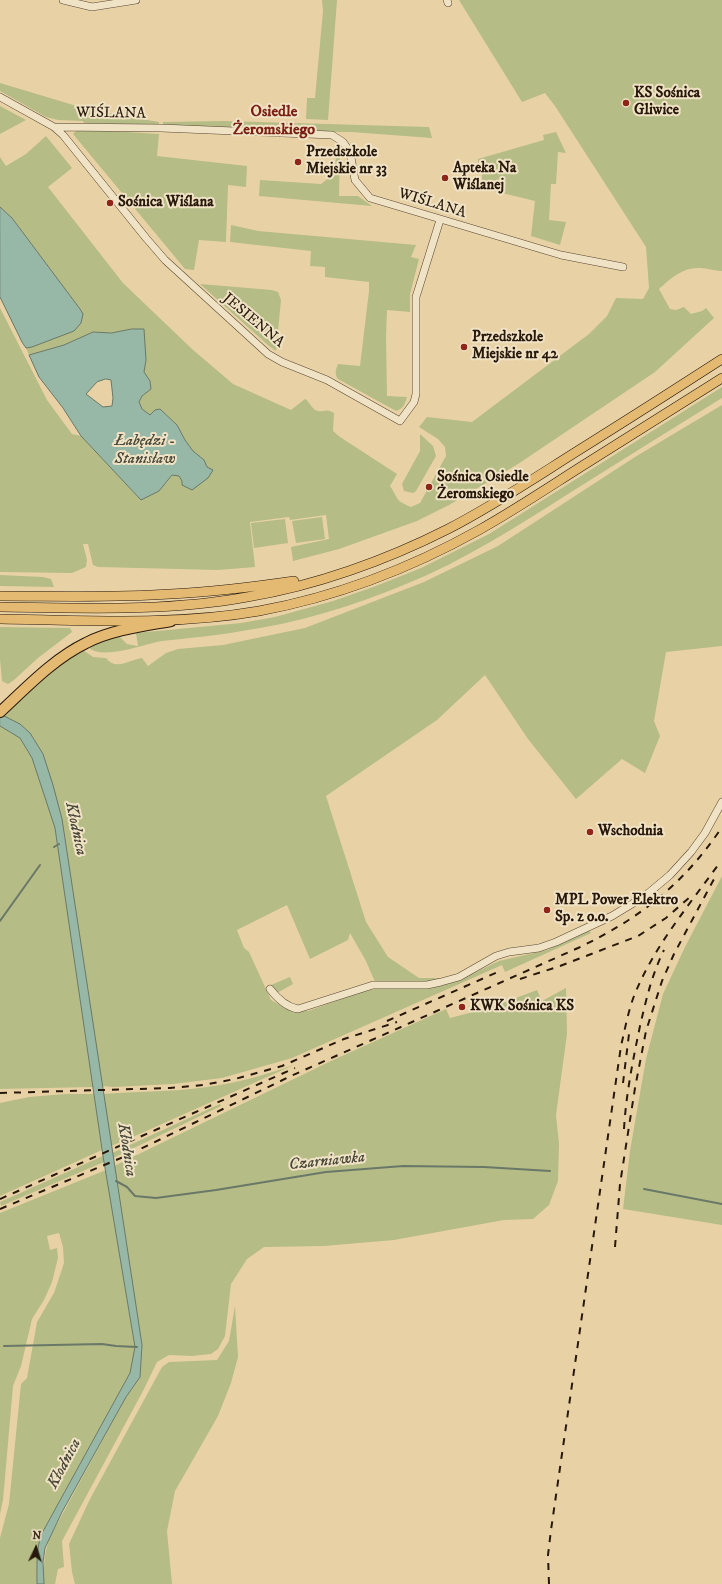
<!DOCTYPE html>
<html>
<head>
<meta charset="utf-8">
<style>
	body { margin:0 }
	#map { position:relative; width:722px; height:1584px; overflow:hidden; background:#e8d2a5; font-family:"IM FELL DW Pica",serif }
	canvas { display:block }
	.north { position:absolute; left:16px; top:1528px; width:40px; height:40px; -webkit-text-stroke:3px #f0e2c4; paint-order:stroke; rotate:4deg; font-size:11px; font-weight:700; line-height:16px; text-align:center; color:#27180b }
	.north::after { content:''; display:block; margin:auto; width:14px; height:18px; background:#27180b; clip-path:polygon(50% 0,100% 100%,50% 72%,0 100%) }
</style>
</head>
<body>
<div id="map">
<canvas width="722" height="1584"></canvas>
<div class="north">N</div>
</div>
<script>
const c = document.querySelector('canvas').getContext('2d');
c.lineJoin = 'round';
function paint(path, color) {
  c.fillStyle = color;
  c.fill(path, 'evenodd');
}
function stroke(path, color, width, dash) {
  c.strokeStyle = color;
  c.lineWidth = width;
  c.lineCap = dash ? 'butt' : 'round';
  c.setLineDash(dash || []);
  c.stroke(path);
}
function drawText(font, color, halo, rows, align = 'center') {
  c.font = font + ' "IM FELL DW Pica",serif';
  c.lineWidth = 4;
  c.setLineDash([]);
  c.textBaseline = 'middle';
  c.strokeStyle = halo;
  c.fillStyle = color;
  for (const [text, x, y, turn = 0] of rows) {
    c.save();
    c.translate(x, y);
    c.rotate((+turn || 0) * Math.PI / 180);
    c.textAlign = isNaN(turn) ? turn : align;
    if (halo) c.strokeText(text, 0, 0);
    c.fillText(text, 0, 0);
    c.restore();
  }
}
const green = new Path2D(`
	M322 0H337L328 120 306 119 307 98H315L323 11Z
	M459 0H722V271C714 271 708 268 700 268 683 267 671 278 659 289L670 309 676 310 684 307 691 314 702 311 706 308 714 318 655 372 518 464 449 505 417 521 339 549 293 561 291 547 329 539 326 515 290 520 289 517 250 522 255 567 218 570 98 567 93 565 88 544H83L87 560 86 567 72 573 0 572V308L47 400 72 434 81 436 141 500 168 481 172 475 179 476 182 481 207 467 204 460 193 451 185 440 177 425 160 409 155 410 150 415 142 409 139 402 142 396 151 389 150 381 144 372 146 360 132 329 111 333 93 332 64 345 29 355 26 348 32 347 80 309 12 218 0 207V157L6 166 26 154 46 136 72 168 48 187 123 283 192 349 233 384 291 410 305 399C310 402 312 410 318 411 326 412 325 408 334 413L333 431 340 437 397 474 390 486C399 499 394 500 411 507L420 503 446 456 445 447 438 439 419 427 427 417 472 422 589 334 607 316 616 298 643 299 649 288 646 247 555 106 545 93 522 102Z
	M0 83 90 110 159 122V126L84 123 83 121 58 120 46 117 0 91Z
	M0 106 26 120 0 134Z
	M224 121 429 127 432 138 351 132H330L163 126V122Z
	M78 129 159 134 157 156 247 166 246 187 228 185 226 242 199 240 194 270 185 269 73 134Z
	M556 132 566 153 558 152 556 184H551L549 220 566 222 560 245 531 236 535 201 494 191 481 185 483 167 478 166V159L544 140 543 135Z
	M337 150 340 152 339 196H358L372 206 259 196 260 180 321 184 334 174Z
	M231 225 258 231 416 245 411 257 419 259 410 294V312L387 310 386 336 387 396 407 397C405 404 403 409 396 411L338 379C334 373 336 370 338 364L360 366 369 291V282L325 277V267L310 266 311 251 230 242Z
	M200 284 272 290 278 292 281 300 276 351 269 346Z
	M722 387V398C670 430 619 462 568 494 516 527 463 561 406 584 354 606 297 623 242 631 215 636 188 638 162 641 144 644 102 661 88 647L103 641 120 637 127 644 138 646 136 633 241 623 275 617 333 601 376 586 421 568 489 534Z
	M722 405V646L666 652 654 721 660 736 645 773 622 759 576 799 528 739 485 675 437 720 326 796 366 922 388 957 419 978H448L424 983 375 982 366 961 350 933 348 940 310 959 287 905 237 930 244 948 249 952 271 1000 289 1010 308 1011 355 994 378 988 420 989 459 980 499 961 547 950 585 932 589 930 591 933 505 972 502 965 292 1058 222 1078 173 1084 114 1087 102 1086 62 819 36 743C27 728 19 723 3 716L61 663 83 650 93 657 106 658C116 671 129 660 142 658L148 666 166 653 178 649 223 645 305 628 424 582 498 546 635 457Z
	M420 434 433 446 436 456 416 491 413 493 404 491 402 484 420 451Z
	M322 517 325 539 296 543 292 521Z
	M285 519 288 543 254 548 251 523Z
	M0 575 43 577 51 579 54 587 0 586Z
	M0 627 70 628 72 632 38 658 14 680 8 684 2 681 0 659Z
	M0 726 20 738 32 758 55 828 93 1087 0 1089Z
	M722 876V1225L623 1209 630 1151 646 1059 663 994 685 947Z
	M290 977 293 984 277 993 271 985Z
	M566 988 567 1034 556 1115 559 1144 558 1181 549 1205 533 1219 504 1220 394 1240 324 1246 264 1247 247 1259 231 1284 225 1336 218 1349 211 1354 192 1356 169 1355 157 1362 143 1391 62 1541 64 1567 58 1569 55 1584H44C43 1566 44 1552 51 1535L126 1397 140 1376 142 1345 114 1166 331 1061 446 1009 450 1018 492 1007 537 990 542 1001Z
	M294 1065 126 1140 111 1146 103 1094C142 1091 181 1092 220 1085 245 1081 270 1073 294 1065Z
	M65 1094H94L102 1150 0 1196V1103L29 1097Z
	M220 1104 221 1106 113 1158 112 1153Z
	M103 1156 104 1162 1 1206 0 1202Z
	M106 1170 133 1337 135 1347 130 1373 41 1535C36 1551 37 1567 37 1584H0V1538L9 1504 21 1384 27 1378 37 1322 54 1293 64 1263 63 1247 59 1233 47 1236 50 1250 57 1248 58 1258 52 1282 44 1300 32 1319 21 1366 13 1386 3 1500 0 1514V1213Z
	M235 1306 238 1357 231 1383 218 1416 175 1491 167 1531 172 1584H75L72 1572 69 1544 90 1499 162 1367 169 1362 217 1360 229 1341Z`);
const water = new Path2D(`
	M0 207 12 218 80 309 83 314 81 323 74 331 32 347 26 348 22 342 0 297Z
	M132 329H144L146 360 144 372 150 381 151 389 142 396 139 402 142 409 150 415 155 410 160 409 177 425 185 440 193 451 204 460 207 467 213 470 208 478 192 490 182 485V481L179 476 172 475 159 491 141 500 81 436 63 408 39 377 29 355 64 345 93 332 111 333ZM106 379 111 380 113 398 112 406 103 407 86 394 97 382Z
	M0 714 20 724 30 733 43 754 53 785 62 819 142 1345 140 1377 126 1397 62 1512 45 1548 43 1562 44 1584H37C37 1567 36 1551 41 1535L130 1373 135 1347 103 1156 55 828 32 758 20 738 0 726Z`);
const stream = new Path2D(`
	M54 847 59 844
	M0 921 40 865
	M116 1181 127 1187 135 1196 156 1198 216 1190 326 1172 403 1166 484 1167 550 1171
	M644 1189 722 1204
	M4 1346 102 1344 116 1346 137 1347`);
const minor = new Path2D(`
	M63 0 92 7 136 0
	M447 0 448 3
	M0 97 54 127 63 135 146 238 165 260 268 354 282 362 327 380 400 421 414 402 416 394V297L440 220
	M54 127 161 128 332 135 343 142 350 152 355 180 370 198 561 255 623 267
	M270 989C277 998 286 1007 298 1009L373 985H427L441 982 459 977 496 956 509 952 539 948 556 942 612 916 645 896 670 875 691 852 705 833 722 802`);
const major = new Path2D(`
	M0 596C57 596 113 598 170 594 212 592 253 587 294 581
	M0 607C82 608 166 612 247 597 315 586 387 560 448 529 493 506 536 477 579 450 627 420 674 390 722 359
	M0 619C86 620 173 626 259 611 335 597 411 568 479 530 513 511 546 489 579 468 627 438 674 408 722 378`);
const highway = new Path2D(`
	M0 712C26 688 53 659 86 643 111 630 143 626 171 621`);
const rail = new Path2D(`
	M520 979 560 966 638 936 666 918 691 896
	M387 1021 500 971
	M623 1083 629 1034
	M0 1093 170 1088 203 1085 235 1079 282 1066 344 1039 397 1022
	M624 1129C626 1094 633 1060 640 1026 646 1000 652 974 664 950
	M0 1199 295 1068
	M0 1209 128 1155 291 1076 578 948C639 919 684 884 722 827
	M615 1247 620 1184 635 1088 646 1031 662 981 674 954 714 879
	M549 1584 548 1555 551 1530 621 1046C625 1029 628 1012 634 996 654 946 690 904 721 861`);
const markers = [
	[626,103,4,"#8f2418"],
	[298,162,4,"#8f2418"],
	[445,178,4,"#8f2418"],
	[110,203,4,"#8f2418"],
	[464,347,4,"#8f2418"],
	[429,487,4,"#8f2418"],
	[590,832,4,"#8f2418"],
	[547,910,4,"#8f2418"],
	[462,1007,4,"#8f2418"]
];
const poiNames = [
	["KS Sośnica",634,94],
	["Gliwice",634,111],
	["Przedszkole",306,153],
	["Miejskie nr 33",306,170],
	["Apteka Na",453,169],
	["Wiślanej",453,186],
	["Sośnica Wiślana",118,203],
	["Przedszkole",472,338],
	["Miejskie nr 42",472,355],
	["Sośnica Osiedle",437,478],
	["Żeromskiego",437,495],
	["Wschodnia",598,832],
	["MPL Power Elektro",555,901],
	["Sp. z o.o.",555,918],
	["KWK Sośnica KS",470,1007]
];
const streetNames = [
	["WIŚLANA",111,114,1],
	["WIŚLANA",432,204,17],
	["JESIENNA",253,321,40]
];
const neighbourhoodNames = [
	["Osiedle",274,113],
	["Żeromskiego",274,131]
];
const waterNames = [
	["Łabędzi -",145,442],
	["Stanisław",145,460],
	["Kłodnica",75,829,78],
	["Kłodnica",126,1150,81],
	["Czarniawka",327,1162,-6],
	["Kłodnica",65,1464,-62]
];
paint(green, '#b5bc86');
paint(water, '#97b8a6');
stroke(water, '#6a7868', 1);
stroke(stream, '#6a7868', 2);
stroke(minor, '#574632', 8);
stroke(major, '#27180b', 10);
stroke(highway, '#27180b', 12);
stroke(minor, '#f0e2c4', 7);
stroke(major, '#e4b972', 9);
stroke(highway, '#e4b972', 10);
stroke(rail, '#27180b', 2, [7, 7]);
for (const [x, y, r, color] of markers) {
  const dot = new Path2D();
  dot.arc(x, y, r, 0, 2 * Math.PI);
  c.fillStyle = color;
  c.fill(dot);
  stroke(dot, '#f0e2c4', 1.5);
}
drawText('bold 15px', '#27180b', '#f0e2c4', poiNames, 'left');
drawText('15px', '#27180b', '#f0e2c4', streetNames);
drawText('bold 16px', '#7a1f14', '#f0e2c4', neighbourhoodNames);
drawText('italic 16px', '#49483a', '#f0e2c4', waterNames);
</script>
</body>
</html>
